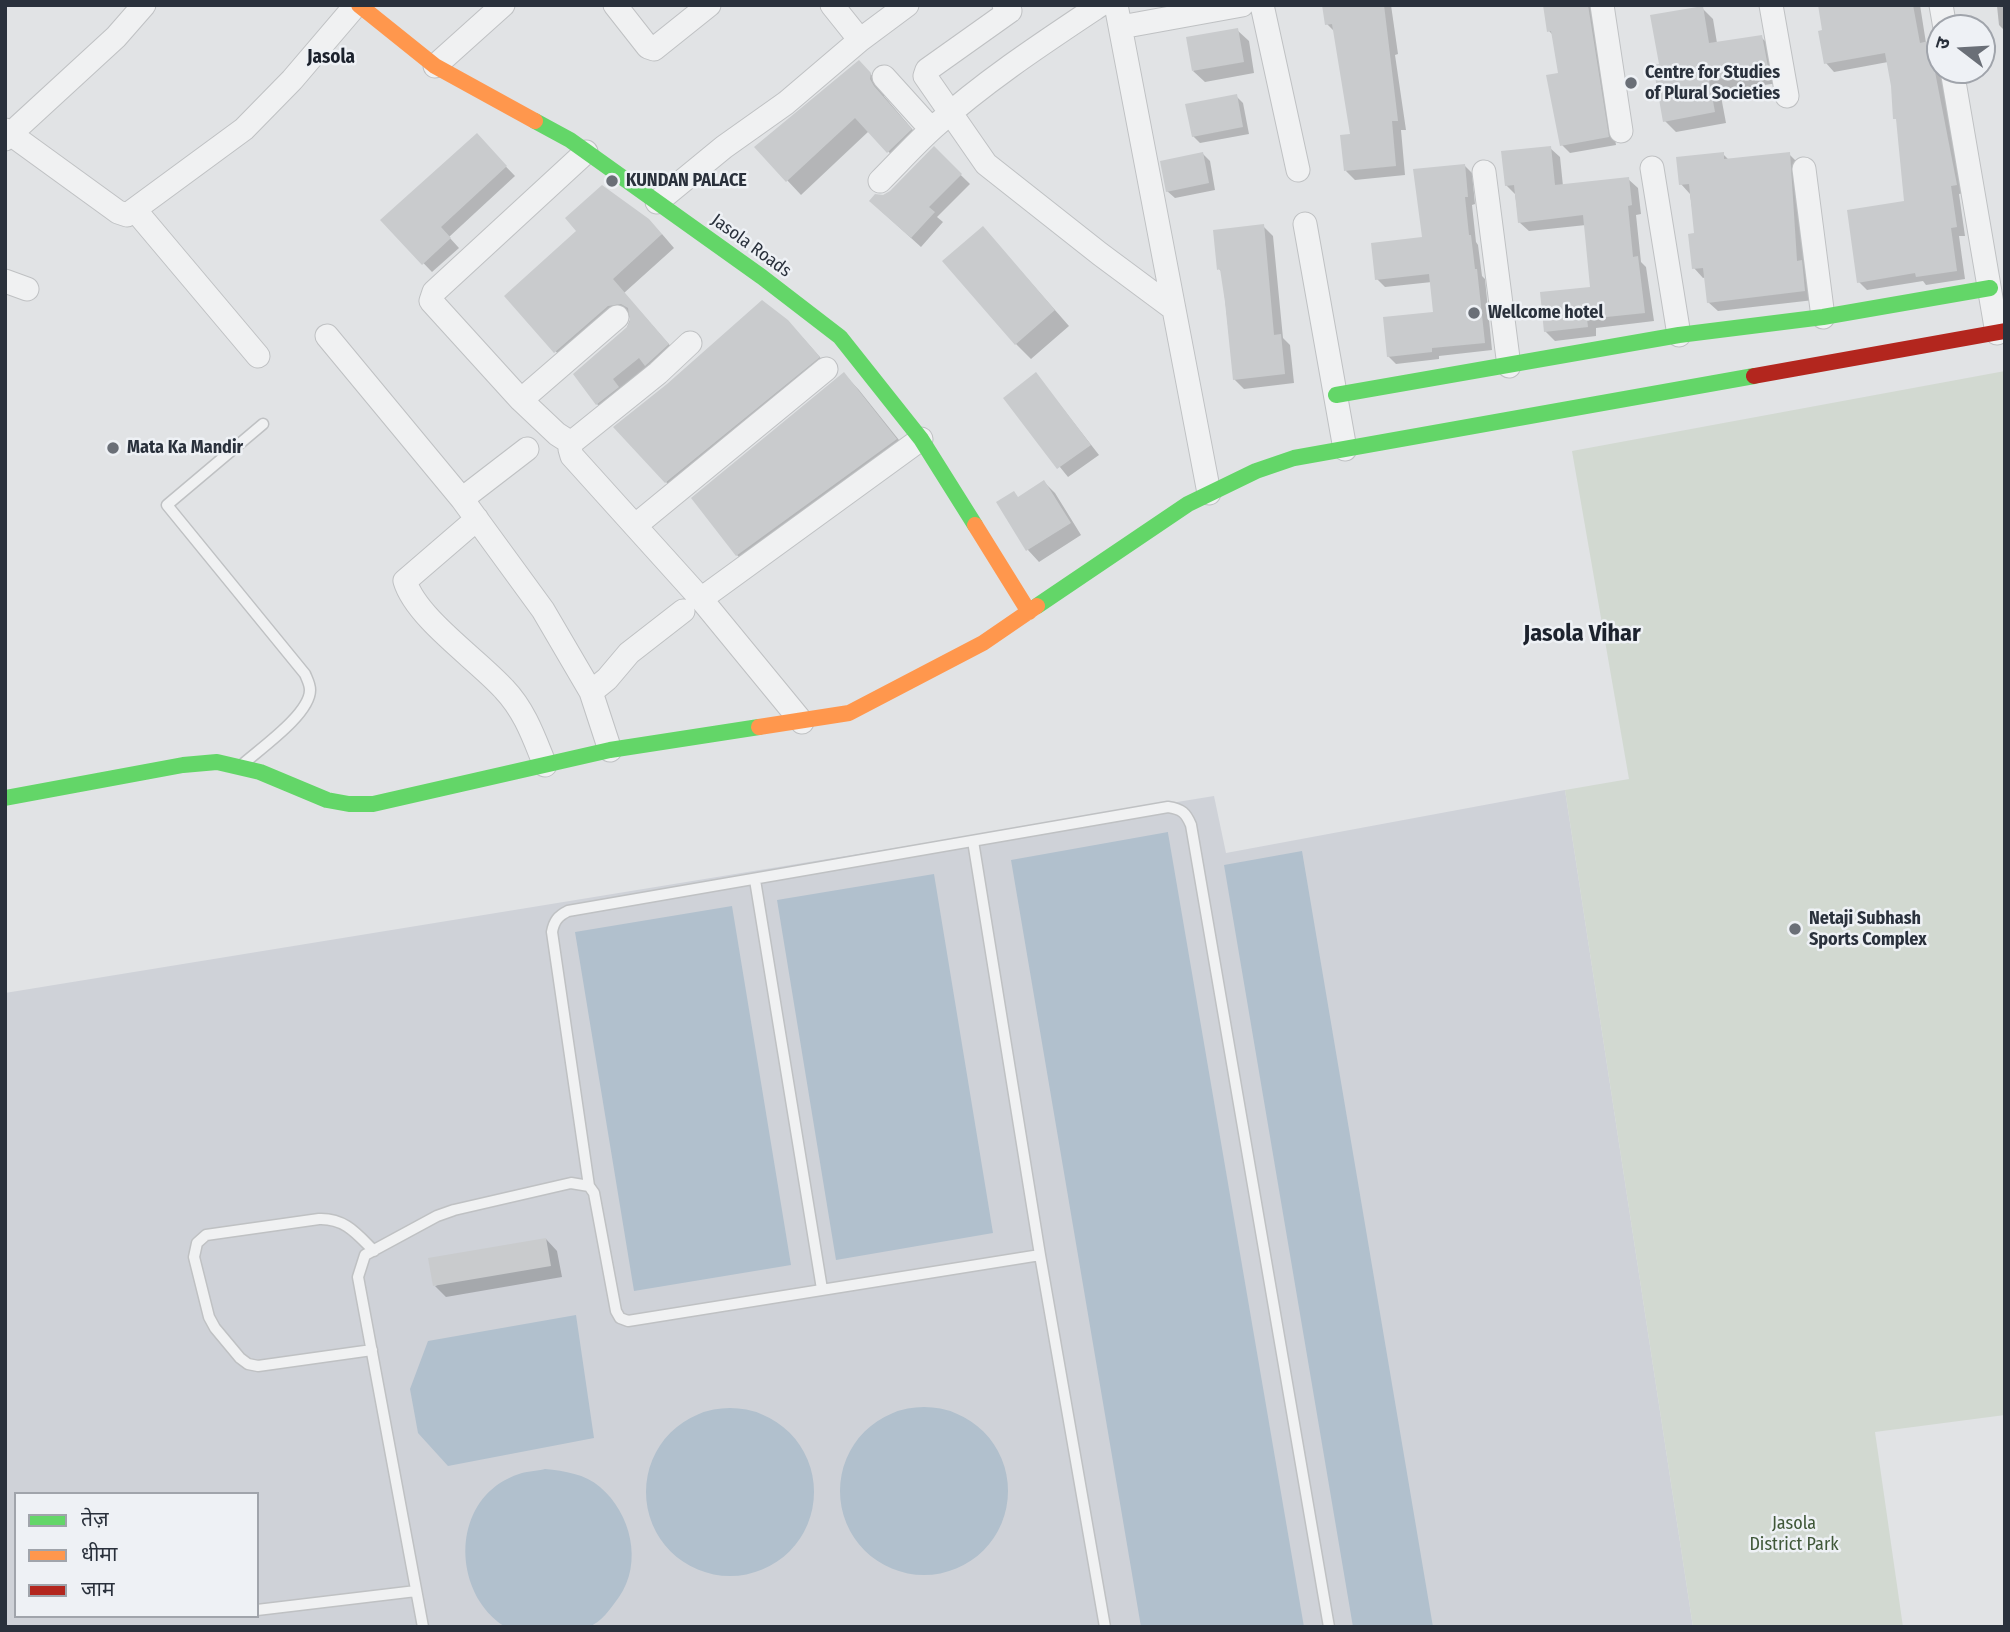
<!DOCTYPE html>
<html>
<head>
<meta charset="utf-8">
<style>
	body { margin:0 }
	#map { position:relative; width:2010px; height:1632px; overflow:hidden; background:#e1e3e5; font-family:"Fira Sans Condensed","Noto Sans Devanagari",sans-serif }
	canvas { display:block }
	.frame { position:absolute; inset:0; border:7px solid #2a313c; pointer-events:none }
	.legend { position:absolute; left:14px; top:1492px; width:245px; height:126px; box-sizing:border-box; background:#eef1f5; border:2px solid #a0a4ab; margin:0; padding:9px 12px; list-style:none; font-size:21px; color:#2a313c }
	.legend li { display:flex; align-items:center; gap:14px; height:35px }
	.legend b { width:35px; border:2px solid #a0a4ab }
	.north { position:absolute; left:1926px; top:14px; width:70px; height:70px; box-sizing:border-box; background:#eef1f5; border:2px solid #a0a4ab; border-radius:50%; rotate:287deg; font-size:19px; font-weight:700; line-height:28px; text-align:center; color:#2a313c }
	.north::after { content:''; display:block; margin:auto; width:24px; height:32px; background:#6a6f77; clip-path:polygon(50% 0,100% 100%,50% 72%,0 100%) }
</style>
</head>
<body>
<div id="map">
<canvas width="2010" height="1632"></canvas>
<div class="frame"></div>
<ul class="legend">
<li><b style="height:9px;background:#63d668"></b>तेज़</li>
<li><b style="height:9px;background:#ff974d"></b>धीमा</li>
<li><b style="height:9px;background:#b3261e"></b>जाम</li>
</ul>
<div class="north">उ</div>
</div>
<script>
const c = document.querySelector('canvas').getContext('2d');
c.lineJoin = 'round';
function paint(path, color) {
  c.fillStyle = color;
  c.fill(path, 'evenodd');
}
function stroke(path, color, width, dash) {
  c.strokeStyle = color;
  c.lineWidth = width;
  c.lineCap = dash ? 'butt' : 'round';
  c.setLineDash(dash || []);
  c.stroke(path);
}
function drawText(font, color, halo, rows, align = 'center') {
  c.font = font + ' "Fira Sans Condensed",sans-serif';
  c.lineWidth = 5;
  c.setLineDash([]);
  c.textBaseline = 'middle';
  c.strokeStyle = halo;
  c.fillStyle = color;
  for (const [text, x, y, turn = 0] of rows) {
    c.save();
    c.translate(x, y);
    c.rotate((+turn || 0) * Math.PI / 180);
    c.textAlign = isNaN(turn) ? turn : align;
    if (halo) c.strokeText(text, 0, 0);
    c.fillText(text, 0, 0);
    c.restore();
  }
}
const built = new Path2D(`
	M1565 790 1693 1627H5V993L1214 796 1226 853ZM16 1494H257V1616H16Z`);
const green = new Path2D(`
	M2005 371V1415L1875 1432 1903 1627H1693L1565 790 1629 779 1572 451Z`);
const water = new Path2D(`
	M1168 832V833L1304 1627H1141L1011 860Z
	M1302 851 1433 1627H1353L1224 865Z
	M934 874 993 1233 836 1260 777 900Z
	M732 906 791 1265 634 1291 575 932Z
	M576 1315 594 1438 448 1466 418 1433 410 1389 428 1341Z
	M840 1491a84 84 0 1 1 168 0a84 84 0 1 1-168 0Z
	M646 1492a84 84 0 1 1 168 0a84 84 0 1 1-168 0Z
	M545 1469C565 1471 585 1474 600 1487 631 1513 643 1563 619 1597 611 1608 601 1623 588 1627 580 1630 565 1627 556 1627 541 1627 522 1630 508 1627 498 1625 485 1610 480 1602 452 1557 464 1492 519 1474 527 1471 537 1471 545 1469Z`);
const shadow = new Path2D(`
	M1324 5H1391L1398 54 1395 55 1406 130H1401L1405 175 1355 180 1346 171 1352 135 1336 33 1327 24Z
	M1544 5H1598L1596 17 1616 145 1570 153 1562 145 1560 75 1554 36 1549 31Z
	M1820 5H1920L1926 43H1929L1937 52 1965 193 1959 194 1965 236H1959L1965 279 1926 285 1923 281 1867 290 1859 282 1906 202 1893 86 1888 62 1834 72 1826 63Z
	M1994 5H2005V36L2004 30 1999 25 1997 6Z
	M1702 8 1713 19 1717 43 1761 37 1773 49 1779 83 1720 91 1726 123 1676 132 1665 121 1661 65Z
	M1237 30 1249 41 1254 73 1205 82 1193 71Z
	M859 62 884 88V96L924 143 902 166 869 131 801 195 756 147Z
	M1236 96 1243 103 1249 134 1200 143 1193 136Z
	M485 145 515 176 449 237 459 248 432 272 382 220Z
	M1550 148 1560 157 1563 186 1628 179 1638 188 1641 214 1636 215 1641 262 1646 267 1654 321 1596 328V336L1555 341 1545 331 1592 288 1586 225 1529 231 1519 222 1515 194 1506 185Z
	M934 149 970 184 937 217 943 222 921 247 880 210 883 196 891 192Z
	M1203 154 1210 161 1215 190 1175 198 1167 191Z
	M1723 154 1729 160 1789 154 1798 163 1814 300 1718 311 1708 302 1706 277 1703 278 1694 268 1696 235 1690 194 1681 184Z
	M1464 165 1472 173 1475 204 1472 205 1476 242 1478 245 1482 276 1485 279 1492 350 1439 356V359L1396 364 1388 356 1435 313 1432 282 1385 287 1377 279 1424 239Z
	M1263 226 1273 236 1283 338 1290 345 1294 383 1244 389 1234 379 1222 272 1219 269Z
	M983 228 1069 326 1031 359 1016 344Z
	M662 234 674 248 624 293 681 358 610 417 597 404 631 317 622 319 568 365 506 296Z
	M803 338 834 373 681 497 666 482Z
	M844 374 859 390 911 455 752 570 737 555 693 498Z
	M1036 374 1099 455 1068 477 1005 399Z
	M1044 482 1055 493 1081 535 1039 562 1028 550 998 503 1019 498Z
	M546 1239 557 1251 562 1277 446 1297 435 1286Z`);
const building = new Path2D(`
	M1322 5H1384L1398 121H1392L1396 166 1344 171 1340 135 1350 134 1332 24 1325 25Z
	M1543 5H1588L1609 137 1560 146 1546 75 1558 73 1551 31 1547 32Z
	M1818 5H1913L1920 43 1929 41 1957 185 1951 186 1957 227 1951 228 1957 271 1916 277 1915 273 1857 283 1847 210 1904 201 1896 119H1893L1891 86 1885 53 1824 64 1818 31 1822 30Z
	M1703 6 1709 43 1762 35 1769 72 1709 80 1715 112 1663 122 1653 65 1659 64 1650 15Z
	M1238 28 1244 62 1192 71 1186 37Z
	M859 60 871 73 870 79 874 86 912 129 887 153 855 118 786 182 754 147Z
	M1237 94 1243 127 1192 137 1185 104Z
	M477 133 507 166 441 227 451 238 422 265 380 220Z
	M934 146 962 174 929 207 935 212 911 238 869 201 875 194 883 195 890 191Z
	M1551 146 1555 185 1629 177 1632 205 1628 206 1633 257 1638 256 1645 313 1587 319 1588 327 1544 332 1540 292 1590 287 1583 215 1518 223 1514 185 1505 186 1501 151Z
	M1203 152 1209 183 1166 192 1160 161Z
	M1724 152V159L1790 152 1797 261 1802 260 1805 291 1707 303 1703 268 1692 269 1688 234 1694 233 1689 184 1679 185 1676 157Z
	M1465 164 1468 197H1465L1469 235H1471L1475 269H1477L1485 343 1432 348V352L1387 357 1383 317 1433 312 1429 274 1375 280 1371 243 1422 237 1413 169Z
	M602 185 649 219 662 234 613 279 669 344 645 366 639 358 613 379 619 387 596 405 573 374 627 327 630 321 628 308 621 304 608 306 554 353 504 296 576 231 565 218Z
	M1264 224 1274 335 1281 334 1285 374 1233 380 1225 302 1220 269 1217 270 1213 230Z
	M983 226 1055 310 1015 345 942 261Z
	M762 300 788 320 820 357 665 483 613 427 667 384Z
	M844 372 897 439 736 556 691 498Z
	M1036 372 1091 445 1057 469 1003 398Z
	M1044 480 1071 523 1026 551 996 502 1014 491 1018 497Z
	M546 1238 551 1266 433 1286 428 1258Z`);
const lane = new Path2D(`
	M243 764C261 748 310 714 310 690 310 684 307 679 305 674L167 505 263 424
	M973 841 1040 1255 1105 1627
	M755 880 822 1289
	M589 1186 552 932C554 921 558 916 568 911L1168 807C1182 809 1186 813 1191 825L1329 1627
	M372 1350 258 1366 248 1364 240 1358 215 1328 209 1317 194 1257 197 1243 206 1235 319 1219C345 1218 357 1234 374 1251
	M257 1610 416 1591
	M423 1627 358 1277 365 1255 437 1216 454 1210 571 1183 589 1186 594 1193 616 1311 620 1318 628 1321 1040 1255`);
const street = new Path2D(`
	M615 5 648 47 654 49 709 5
	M832 5 860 40
	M1004 5 1010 11 927 70 925 76 986 164 1100 254 1174 309
	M1116 5 1209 493
	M1262 5 1298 170
	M1602 5 1621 131
	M1771 5 1787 96
	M1941 5 1945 28
	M1121 27 1242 5
	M435 66 503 5
	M1952 70 1997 333
	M884 77 931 129
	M5 130 118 212 127 215 244 129 292 80 356 5
	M5 139 116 37 144 5
	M1652 168 1679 335
	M1804 169 1823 317
	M1484 172 1509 366
	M880 181C898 163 915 144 934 127 985 81 1043 43 1100 5
	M657 202 724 147 786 103 860 40 907 5
	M135 210 258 356
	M1305 224 1345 449
	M5 281 27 289
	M327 336 462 499 543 610 591 692 610 750
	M690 343 658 373 571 443 570 449 572 456 701 599 802 722
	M521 400 617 317
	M571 443 557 434 521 400 431 301 434 292 586 152
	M462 499 527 449
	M477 519 405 581C416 618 478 660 504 689 525 711 534 738 545 765
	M636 525 826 369
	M701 599 921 439
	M591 692 607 679 629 653 683 611`);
const fast = new Path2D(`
	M535 121 570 140 762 277 840 337 921 439 975 525
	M1336 395 1679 335 1823 317 1990 288
	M1037 606 1188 504 1256 471 1294 458 1754 376
	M5 798 183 765 217 762 260 772 327 800 349 804H373L610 750 759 727`);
const slow = new Path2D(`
	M359 5 435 66 535 121
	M975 525 1029 612
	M759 727 849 713 983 643 1037 606`);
const jam = new Path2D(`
	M1754 376 2005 331`);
const markers = [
	[1631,83,7,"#6a6f77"],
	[612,181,7,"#6a6f77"],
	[1474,313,7,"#6a6f77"],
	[113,448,7,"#6a6f77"],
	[1795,929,7,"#6a6f77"]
];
const poiNames = [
	["Centre for Studies",1645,73],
	["of Plural Societies",1645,94],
	["KUNDAN PALACE",626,181],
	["Wellcome hotel",1488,313],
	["Mata Ka Mandir",127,448],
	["Netaji Subhash",1809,919],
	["Sports Complex",1809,940]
];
const streetNames = [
	["Jasola Roads",751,246,36]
];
const parkNames = [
	["Jasola",1794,1524],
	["District Park",1794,1545]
];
const neighbourhoodNames = [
	["Jasola",331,58]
];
const districtNames = [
	["Jasola Vihar",1582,634]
];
paint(built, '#cfd2d8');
paint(green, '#d2d9d1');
paint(water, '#b1c0cd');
paint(shadow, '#0003');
paint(building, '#c9cbcd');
stroke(lane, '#bfc1c3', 13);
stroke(street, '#bfc1c3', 25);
stroke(lane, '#f0f1f2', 10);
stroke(street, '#f0f1f2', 23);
stroke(fast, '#63d668', 16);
stroke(slow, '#ff974d', 16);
stroke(jam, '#b3261e', 16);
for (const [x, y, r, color] of markers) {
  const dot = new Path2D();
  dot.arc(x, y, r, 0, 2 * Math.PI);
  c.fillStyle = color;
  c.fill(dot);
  stroke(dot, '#eef1f5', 2.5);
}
drawText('bold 18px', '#2a313c', '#eef1f5', poiNames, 'left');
drawText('18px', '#2a313c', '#eef1f5', streetNames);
drawText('18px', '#3f5738', '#eef1f5', parkNames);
drawText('bold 19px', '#1c222d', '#eef1f5', neighbourhoodNames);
drawText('bold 24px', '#1c222d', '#eef1f5', districtNames);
</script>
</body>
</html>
